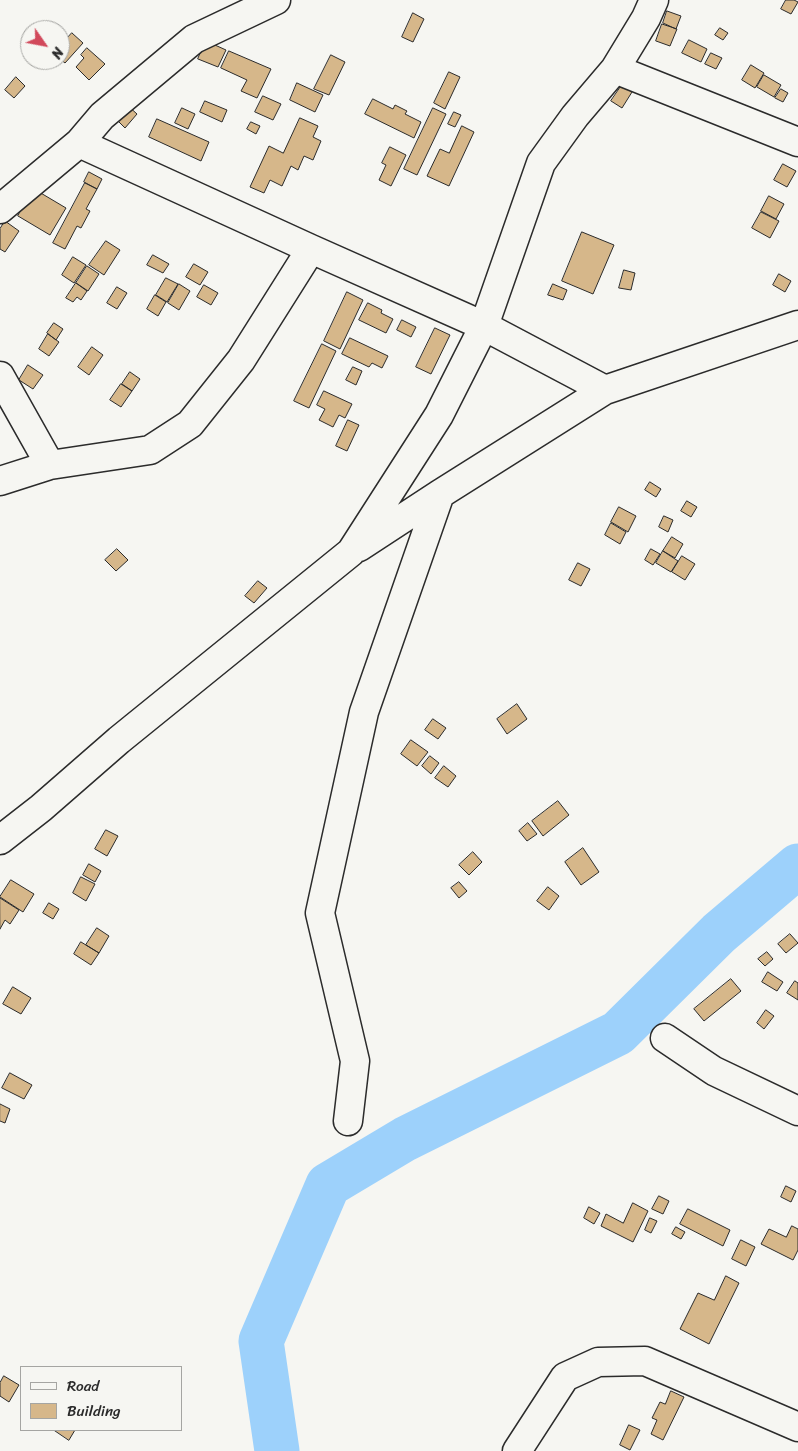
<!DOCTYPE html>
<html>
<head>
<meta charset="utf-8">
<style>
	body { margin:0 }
	#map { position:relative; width:798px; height:1451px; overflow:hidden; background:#f6f6f2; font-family:Sriracha,sans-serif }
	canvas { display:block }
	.legend { position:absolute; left:20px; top:1366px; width:162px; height:65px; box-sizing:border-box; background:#f6f6f2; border:1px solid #a5a5a2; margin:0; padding:6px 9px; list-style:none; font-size:15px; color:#2b2b2b }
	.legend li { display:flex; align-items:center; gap:10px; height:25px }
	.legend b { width:25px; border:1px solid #a5a5a2 }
	.north { position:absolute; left:20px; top:20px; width:50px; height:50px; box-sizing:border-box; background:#f6f6f2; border:1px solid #a5a5a2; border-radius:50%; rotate:123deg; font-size:14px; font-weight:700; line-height:20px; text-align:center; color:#2b2b2b }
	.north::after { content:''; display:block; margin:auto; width:18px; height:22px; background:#d1495b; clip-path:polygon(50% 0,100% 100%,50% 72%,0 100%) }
</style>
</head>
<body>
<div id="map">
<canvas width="798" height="1451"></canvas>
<ul class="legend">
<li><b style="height:6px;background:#f6f6f2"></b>Road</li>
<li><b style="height:14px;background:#d6b78a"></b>Building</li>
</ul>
<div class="north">N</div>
</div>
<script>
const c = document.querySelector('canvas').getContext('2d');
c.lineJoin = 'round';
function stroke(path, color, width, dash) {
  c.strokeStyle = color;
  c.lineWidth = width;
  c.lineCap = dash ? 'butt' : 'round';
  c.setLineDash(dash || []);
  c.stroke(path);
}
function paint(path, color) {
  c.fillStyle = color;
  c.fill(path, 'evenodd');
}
const river = new Path2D(`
	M277 1451 261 1341 328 1185 405 1139 618 1033 719 933 798 866`);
const building = new Path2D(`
	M786 0H794L798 2 791 14 781 9Z
	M667 11 681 16 676 29 663 23Z
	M413 13 424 19 413 42 402 37Z
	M662 24 677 29 670 46 656 41Z
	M720 28 728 33 723 40 715 35Z
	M72 33 83 43 65 63 60 59V46Z
	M689 40 707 49 701 62 682 53Z
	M206 41 226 50 218 67 198 59Z
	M87 48 105 64 89 80 76 67 84 58 81 55Z
	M229 51 271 69 257 98 241 91 247 80 221 68Z
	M711 53 722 58 716 69 705 64Z
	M331 55 345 62 329 95 314 89Z
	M751 65 764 73 755 88 742 80Z
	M449 72 460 77 445 109 434 103Z
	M764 75 781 85 774 97 757 87Z
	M16 77 25 86 14 98 5 90Z
	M297 83 323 95 315 112 290 100Z
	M622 85 632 92 622 108 611 101Z
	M781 89 788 93 783 102 775 98Z
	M263 96 281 104 273 120 255 112Z
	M373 99 393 109 395 105 407 111 405 114 421 122 414 138 365 114Z
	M205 101 227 110 222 122 200 112Z
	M126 104 137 114 125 128 114 117Z
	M182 108 195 114 188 129 175 123Z
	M433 108 446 114 417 175 404 169Z
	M454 112 461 115 455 127 448 124Z
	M300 118 318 126 313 137 321 141 313 160 304 156 298 170 291 166 282 186 270 180 264 193 250 187 269 146 283 153Z
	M157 119 209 142 201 161 149 137Z
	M251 122 260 126 256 134 247 129Z
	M462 126 474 132 449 186 427 176 440 149 449 153Z
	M390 147 406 155 391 186 379 180 386 165 382 163Z
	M783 164 796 171 787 187 774 180Z
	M89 172 102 179 97 189 84 182Z
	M85 183 97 189 86 209 90 211 81 228 77 226 65 249 53 243Z
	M34 189 66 208 50 235 18 216Z
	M769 196 784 204 776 219 761 211Z
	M761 212 779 221 770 238 752 228Z
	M5 221 19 231 5 252 0 249V229Z
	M582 232 614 245 593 294 562 281Z
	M106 241 120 250 104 275 89 265Z
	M153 255 169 264 163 273 147 265Z
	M73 257 86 265 74 283 62 275Z
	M194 264 208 272 200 285 186 277Z
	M87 266 99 274 88 291 76 283Z
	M624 270 635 273 631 290 619 288Z
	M779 274 791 281 785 292 773 285Z
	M166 278 178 284 167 302 156 295Z
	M76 283 87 291 81 300 77 297 73 302 66 298Z
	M179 284 190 291 179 310 168 303Z
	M553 284 567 290 563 300 548 295Z
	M204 285 218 293 211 305 197 297Z
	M117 287 127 293 117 309 107 303Z
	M347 292 363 300 340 349 324 341Z
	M155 295 166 302 158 316 147 309Z
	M368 303 382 310 381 313 393 319 386 333 359 320Z
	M402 320 416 327 411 337 397 330Z
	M54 323 63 329 56 340 47 333Z
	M435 328 450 335 431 374 416 367Z
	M48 334 59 342 49 356 39 349Z
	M350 338 388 356 382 368 372 363 369 367 342 354Z
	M322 344 336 351 309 408 294 401Z
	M92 347 103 355 89 375 78 367Z
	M28 365 43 375 33 389 19 380Z
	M353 367 362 371 356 385 346 380Z
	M130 372 140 379 132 391 122 384Z
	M121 384 132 391 121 407 110 400Z
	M324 391 352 404 345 418 339 415 333 427 319 420 325 409 317 405Z
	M348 420 359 425 347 451 336 446Z
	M650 482 661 489 656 497 645 490Z
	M687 501 697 507 691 517 681 511Z
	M619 507 636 516 628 532 611 522Z
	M664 516 673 520 668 532 659 527Z
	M611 523 626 532 620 544 605 535Z
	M672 537 683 544 675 558 663 551Z
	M117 549 128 560 116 571 105 560Z
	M651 549 660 554 653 565 645 560Z
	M663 551 678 561 671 572 656 563Z
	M682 556 695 564 685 580 672 572Z
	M578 563 590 569 581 586 569 580Z
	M258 581 267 588 254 603 245 596Z
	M517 704 527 719 507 734 497 719Z
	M433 719 446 728 438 739 425 730Z
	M411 740 428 752 417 766 401 754Z
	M430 756 439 763 431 774 422 766Z
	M444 766 456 776 448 787 435 778Z
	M558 801 569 815 543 836 532 821Z
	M528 823 537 834 527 841 519 831Z
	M106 830 118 836 107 856 95 849Z
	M583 848 599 872 581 885 565 862Z
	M473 852 482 862 469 875 459 865Z
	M89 864 101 871 95 882 83 875Z
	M81 877 95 884 86 901 73 893Z
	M11 880 34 894 23 912 0 897Z
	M459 882 467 891 459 898 451 888Z
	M548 887 559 896 549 910 537 901Z
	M0 898 19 910 10 924 5 920 0 929Z
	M49 903 59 909 53 919 43 913Z
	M97 928 109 936 99 953 86 945Z
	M790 934 798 943 786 953 778 944Z
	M81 942 99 953 91 965 74 954Z
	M767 952 773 959 765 966 758 959Z
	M768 972 783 982 777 991 762 982Z
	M731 979 741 991 704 1021 694 1009Z
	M795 981 798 983V1000L787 993Z
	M13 987 31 998 21 1014 3 1004Z
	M766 1010 774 1016 764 1029 757 1023Z
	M10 1073 32 1085 24 1099 2 1088Z
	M0 1104 10 1109 5 1123 0 1121Z
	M786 1186 796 1191 791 1202 781 1197Z
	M659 1196 669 1201 663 1214 652 1209Z
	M633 1203 648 1211 633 1242 601 1226 606 1214 623 1223Z
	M589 1207 600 1213 594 1224 584 1218Z
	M688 1209 730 1230 723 1246 680 1224Z
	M650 1218 657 1221 651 1233 645 1230Z
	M792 1226 798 1229V1250L793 1260 761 1244 769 1229 786 1237Z
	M676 1227 685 1232 681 1239 672 1234Z
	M741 1240 755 1247 746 1266 732 1259Z
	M726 1276 739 1283 709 1344 680 1329 698 1293 714 1300Z
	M4 1376 19 1385 9 1402 0 1396V1383Z
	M671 1391 684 1397 663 1440 651 1434 657 1420 652 1418 660 1402 665 1404Z
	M629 1425 640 1430 630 1450 620 1445Z
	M54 1430H75L69 1440Z`);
const street = new Path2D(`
	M615 69 798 142
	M79 143 311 249 484 326 605 390 798 325
	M0 209 79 143 102 116 194 39 276 0
	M0 376 50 465
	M0 481 50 465 150 450 190 424 241 360 311 249
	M359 547 440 494 605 390
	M0 840 41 808 119 740 351 552 439 415 484 326 541 163 575 116 615 69 646 18 654 0
	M665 1038 714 1071 798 1111
	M348 1121 355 1061 320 913 364 712 440 494
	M517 1451 565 1377 598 1362 645 1361 798 1427`);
stroke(river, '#9dd1fb', 45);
paint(building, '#d6b78a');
stroke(building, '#2b2b2b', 1);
stroke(street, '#2b2b2b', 31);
stroke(street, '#f6f6f2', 28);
</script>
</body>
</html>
